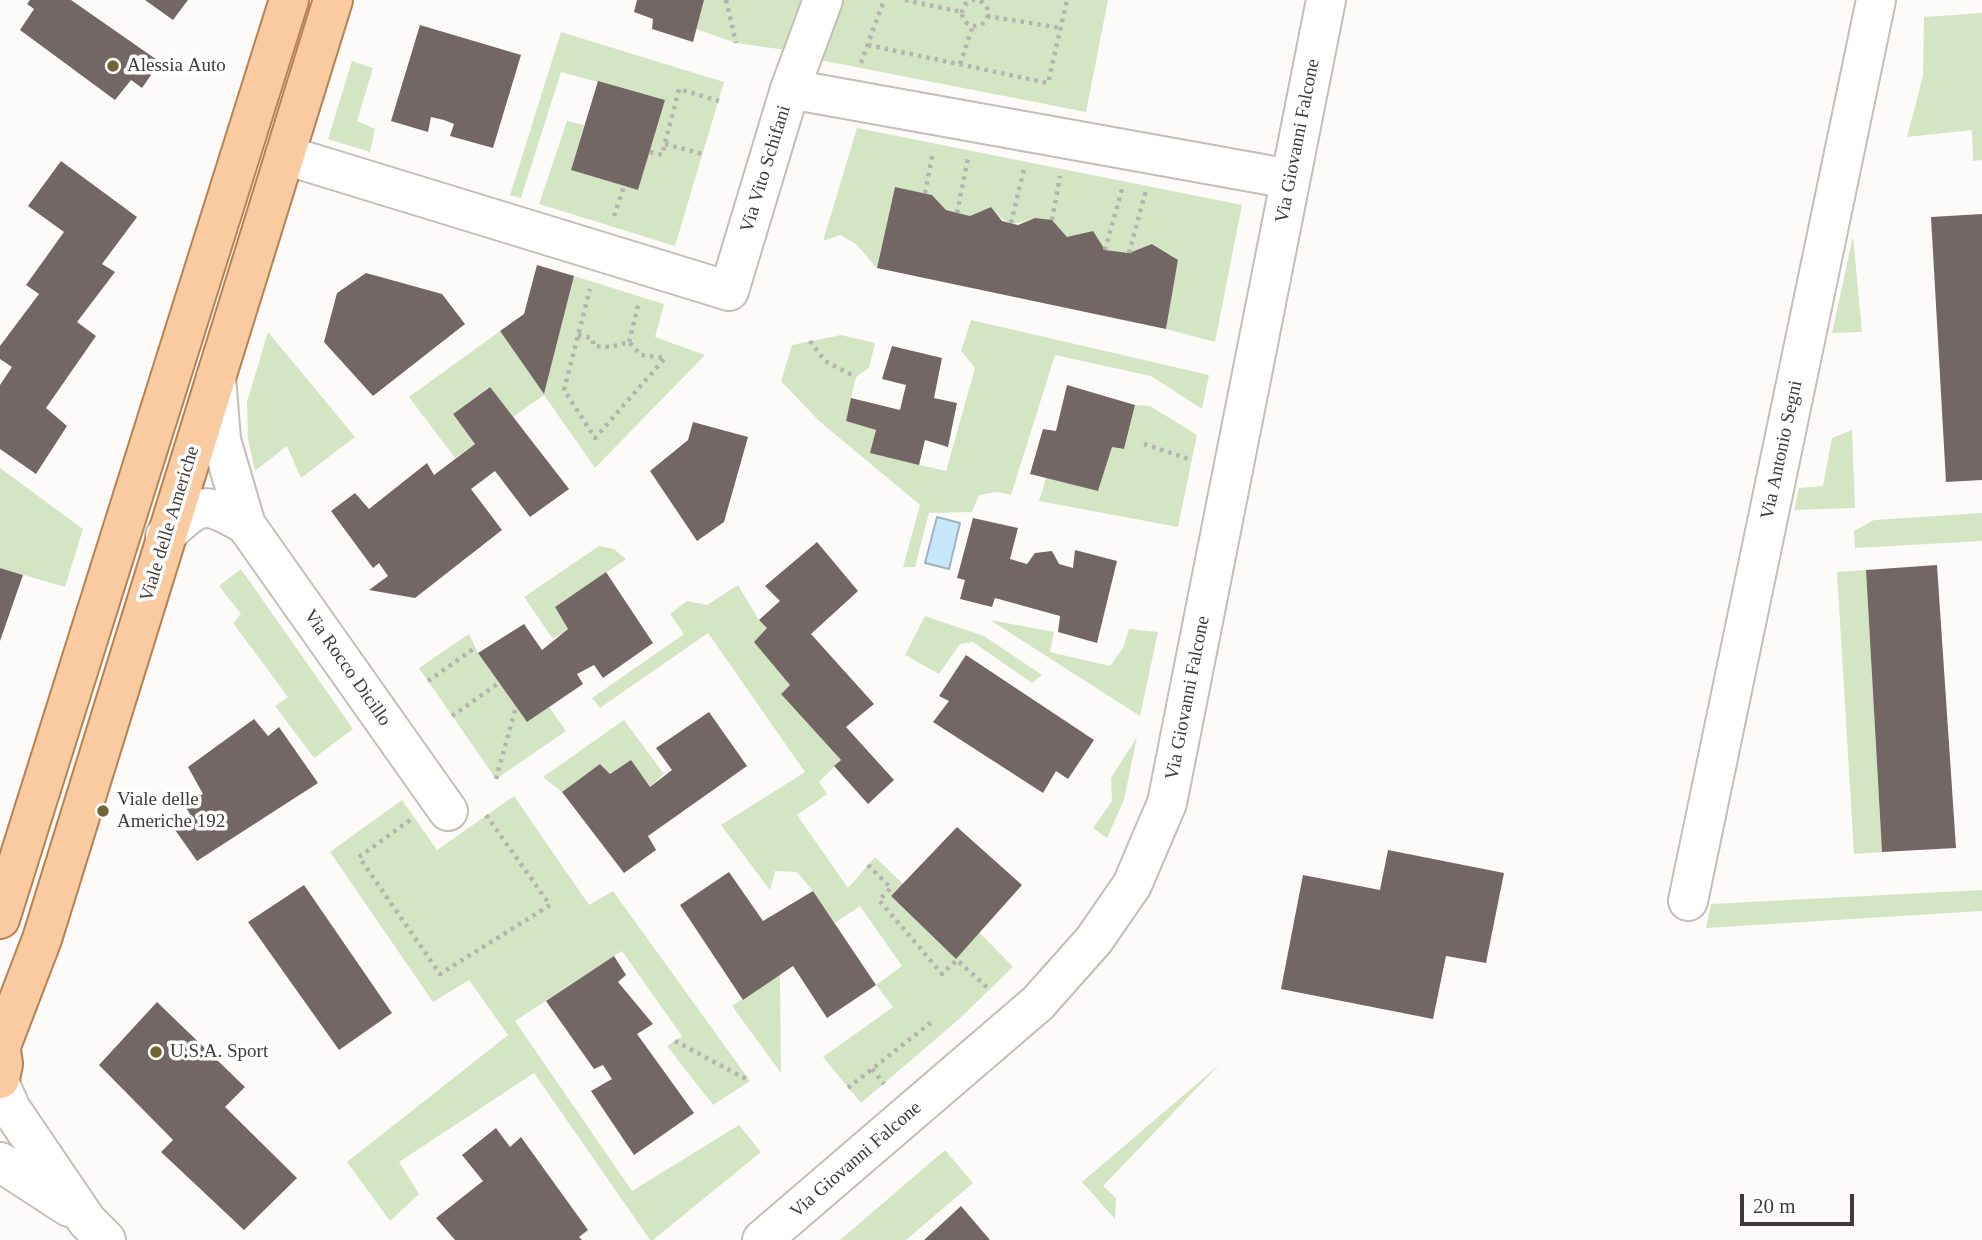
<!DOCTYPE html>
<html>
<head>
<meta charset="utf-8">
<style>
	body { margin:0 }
	#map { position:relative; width:1982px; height:1240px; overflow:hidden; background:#fdfbfa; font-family:Georgia,serif }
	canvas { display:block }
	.scale { position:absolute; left:1740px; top:1194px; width:114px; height:32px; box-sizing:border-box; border:4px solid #403b39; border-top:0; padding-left:9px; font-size:21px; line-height:24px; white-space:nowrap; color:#403b39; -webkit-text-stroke:5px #fff; paint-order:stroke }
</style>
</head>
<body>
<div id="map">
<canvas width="1982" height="1240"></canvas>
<div class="scale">20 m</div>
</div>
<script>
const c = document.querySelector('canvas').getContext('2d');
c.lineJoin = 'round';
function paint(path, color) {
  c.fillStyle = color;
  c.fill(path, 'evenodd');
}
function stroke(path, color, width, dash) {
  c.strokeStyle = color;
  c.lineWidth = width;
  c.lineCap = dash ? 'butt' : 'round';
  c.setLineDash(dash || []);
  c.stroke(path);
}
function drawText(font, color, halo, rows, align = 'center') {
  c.font = font + ' Georgia,serif';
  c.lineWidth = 7;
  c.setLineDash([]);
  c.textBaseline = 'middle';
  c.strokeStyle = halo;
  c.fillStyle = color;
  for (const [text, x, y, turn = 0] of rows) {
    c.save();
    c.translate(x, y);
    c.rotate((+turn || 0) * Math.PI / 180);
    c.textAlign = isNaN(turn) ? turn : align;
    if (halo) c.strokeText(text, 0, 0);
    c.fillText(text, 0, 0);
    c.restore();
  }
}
const green = new Path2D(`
	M704 0H805L786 50 736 43 696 29Z
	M842 0H1108L1086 112 820 60Z
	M1982 13V160L1973 161 1972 130 1907 137 1923 76 1924 17Z
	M561 32 724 82 675 246 539 204 567 121 584 125 571 170 638 190 664 100 561 72 521 198 510 195Z
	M352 61 373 68 357 121 375 129 370 152 328 139Z
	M857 128 1242 205 1215 342 1166 329 1178 260 1153 244C1145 247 1135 252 1127 252 1109 253 1084 246 1068 237 1061 233 1057 222 1048 220 1021 212 1017 240 991 207L970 216 946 210 932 195 895 187 877 268 856 244 840 235 823 241Z
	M1853 236 1862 332 1832 333Z
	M574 276 664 304 655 337 705 355 595 468 544 395 513 417 489 387 453 414 475 444 455 458 409 397 500 331 544 394Z
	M971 320 1209 375 1202 409 1151 376 1055 355 1011 495 997 492 979 495 972 512 929 513 915 567H903L920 505 819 421 781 381 792 345 841 335 875 343 869 368 856 377 846 421 876 430 871 453 946 471 975 368 961 351Z
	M268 332 355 437 301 478 287 446 255 471 248 439 247 402Z
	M1135 405 1150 406 1197 435 1178 527 1039 501 1046 478 1098 491 1112 447 1124 449Z
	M1852 430 1855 508 1794 510 1799 488 1823 486 1832 438Z
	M0 468 83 529 65 587 0 568Z
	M1982 513V541L1855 548 1854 531 1874 520Z
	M599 546 614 549 626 559 555 607 568 629 553 639 524 597Z
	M241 569 353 729 314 758 275 706 288 697 233 623 241 614 219 586Z
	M1866 570 1882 852 1854 854 1837 572Z
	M738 585 759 620 767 628 790 685 781 694 841 760 819 782 827 794 797 815 848 888 875 857 903 884 891 896 955 958 979 932 1013 967 958 1020 861 1103 823 1057 893 1007 876 985 902 966 860 906 835 923 813 891 797 872 775 871 770 890 721 825 805 772 708 633 600 708 592 698 684 634 670 614 687 601 707 605Z
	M925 616 984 636 1042 675 1032 683 973 642 960 644 939 674 905 655Z
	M990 620 1054 632 1050 652 1110 666 1123 648 1129 629 1158 632 1140 716Z
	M469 634 478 653 527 722 549 707 566 731 496 779 419 668Z
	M624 720 664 774 650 787 610 774 600 764 562 792 543 777Z
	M1137 737 1124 800 1107 838 1093 828 1112 801 1111 778Z
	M514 796 589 905 613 891 750 1081 713 1105 667 1046 682 1036 622 951 515 1021 632 1191 739 1125 761 1152 653 1240H650L534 1073 399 1162 419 1194 390 1221 347 1162 508 1035 469 980 433 1002 330 852 402 800 437 850Z
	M1982 890V911L1706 928 1711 904Z
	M780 974 781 1073 732 1006Z
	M1220 1064 1103 1186 1116 1198 1115 1219 1082 1182Z
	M945 1150 973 1183 906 1240H840Z`);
const water = new Path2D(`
	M937 517 960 523 949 569 925 563Z`);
const building = new Path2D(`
	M30 0H71L160 62 142 88 131 80 115 100 20 30 34 9 27 4Z
	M145 0H188L173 20Z
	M637 0H704L693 42 652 29 653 19 634 12Z
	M420 25 521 55 493 148 450 136 454 124 444 120 431 117 428 132 391 121Z
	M598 81 665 100 638 190 571 170Z
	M61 161 137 217 102 264 115 272 77 322 96 336 46 408 67 426 36 474 0 449V385L12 367 0 359V346L39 294 26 285 64 232 28 206Z
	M895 187 932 195 946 210 970 216 991 207 1002 221 1018 225 1035 218 1052 220 1067 237 1093 231 1105 250 1129 253 1152 244 1178 260 1166 329 877 268Z
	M1982 214V480L1946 482 1931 217Z
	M537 265 574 276 544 394 500 331 524 314Z
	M366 273 442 294 465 324 373 396 324 342 337 293Z
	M892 346 942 358 934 398 957 403 948 447 925 440 919 465 870 453 876 430 846 421 851 398 900 410 906 385 882 379Z
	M1067 385 1135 405 1124 449 1112 447 1098 491 1030 474 1043 429 1056 431Z
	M490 387 569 489 530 517 495 471 471 489 502 530 415 598 369 590 388 576 379 563 373 568 331 511 355 493 369 509 427 463 434 475 475 444 453 414Z
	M693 422 748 437 724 522 697 541 650 471 688 440Z
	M973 518 1018 528 1010 559 1027 564 1035 553 1052 551 1059 564 1073 568 1075 550 1117 561 1097 643 1058 632 1060 616 995 598 992 607 960 599 965 580 957 578Z
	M817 542 858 591 811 634 874 704 846 727 894 780 868 804 834 766 841 760 781 694 790 685 754 642 767 628 759 620 780 601 765 586Z
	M1937 565 1956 848 1882 852 1866 570Z
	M0 568 23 575 0 641Z
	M606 572 653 643 603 678 594 665 577 674 583 684 527 722 478 653 524 624 542 650 568 629 555 607Z
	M966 655 1094 740 1068 779 1056 771 1043 793 933 722 949 701 939 696Z
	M709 712 747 766 648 836 656 850 624 873 562 792 600 764 610 774 631 760 650 787 672 770 656 748Z
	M254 719 268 736 279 727 318 783 197 861 173 827 191 816 184 804 203 794 188 767Z
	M957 827 1022 885 956 959 891 896Z
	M1388 850 1504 873 1486 963 1446 956 1433 1019 1281 989 1303 875 1380 890Z
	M729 872 763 921 813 891 876 985 827 1018 793 966 743 1000 680 905Z
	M304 885 392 1013 339 1050 248 922Z
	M614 956 626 975 618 982 653 1024 637 1034 694 1113 634 1155 591 1091 612 1079 603 1065 594 1069 546 1001Z
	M157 1002 245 1087 225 1107 297 1178 244 1230 161 1152 173 1140 99 1065Z
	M496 1128 510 1147 521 1137 588 1230 579 1237 582 1240H455L436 1218 483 1181 462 1155Z
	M961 1206 990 1240H924Z`);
const path = new Path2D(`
	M726 0 736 43
	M905 0 962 12
	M962 13a13 13 0 1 1 26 0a13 13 0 1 1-26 0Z
	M987 16 1061 28
	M868 45 1048 83 1067 0
	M861 63 884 0
	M960 64 973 26
	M665 144 703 154
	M650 152 662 155 679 89 719 101
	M925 193 933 151
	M957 213 968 158
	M614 216 624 186
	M1052 220 1060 176
	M1011 223 1024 169
	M1105 250 1122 189
	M1129 253 1146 190
	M578 335 592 338 594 346 611 347 629 342 641 355 665 358 595 438 564 390 590 289
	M810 341 825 361 856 377
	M629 342 639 302
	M1144 444 1192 460
	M428 681 476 647
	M452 716 499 683
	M496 779 516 707
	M410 820 359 857 440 974 550 905 486 815
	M868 865 891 888 879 900 942 974 957 960 990 990
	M675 1041 750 1081
	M872 1069 884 1084
	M848 1088 934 1020`);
const minor = new Path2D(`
	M790 89 823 0
	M285 155 729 291 790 89 1290 179
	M216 377 221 440 246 525 448 811
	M165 536C199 502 204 500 246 525
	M1688 901 1876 0
	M0 1084 11 1109 87 1221 106 1240
	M0 1162 69 1207
	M762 1240 1038 1003 1094 940 1132 885 1167 803 1326 0`);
const major = new Path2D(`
	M0 919 289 0
	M0 1043 3 1064 0 1079
	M1 1046 42 939 333 0`);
const markers = [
	[113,66,7,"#6f6633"],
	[103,811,7,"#6f6633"],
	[156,1052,7,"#6f6633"]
];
const poiNames = [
	["Alessia Auto",127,66],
	["Viale delle",117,800],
	["Americhe 192",117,822],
	["U.S.A. Sport",170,1052]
];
const streetNames = [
	["Via Giovanni Falcone",1298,141,-79],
	["Via Vito Schifani",766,169,-73],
	["Via Antonio Segni",1782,450,-78],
	["Viale delle Americhe",170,524,-73],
	["Via Rocco Dicillo",347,668,55],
	["Via Giovanni Falcone",1188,698,-79],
	["Via Giovanni Falcone",856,1160,-41]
];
paint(green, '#d4e5c4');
paint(water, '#c7e7fb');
stroke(water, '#9eb3c1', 2);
paint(building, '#736766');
stroke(minor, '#c7bcb6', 42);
stroke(major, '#b78253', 42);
stroke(path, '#b5b2b1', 4.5, [3.5, 5]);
stroke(minor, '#fff', 38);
stroke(major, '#facba0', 38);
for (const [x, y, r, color] of markers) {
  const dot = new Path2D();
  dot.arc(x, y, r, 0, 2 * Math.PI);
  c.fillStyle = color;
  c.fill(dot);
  stroke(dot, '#fff', 2.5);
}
drawText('19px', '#403b39', '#fff', poiNames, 'left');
drawText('19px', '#403b39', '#fff', streetNames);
</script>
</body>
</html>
